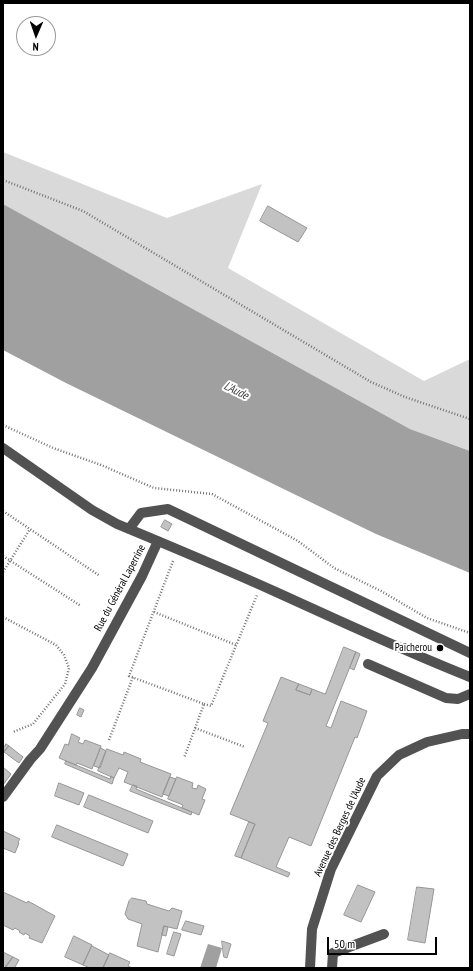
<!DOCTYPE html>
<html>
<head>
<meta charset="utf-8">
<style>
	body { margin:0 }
	#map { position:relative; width:473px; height:971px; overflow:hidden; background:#fff; font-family:"PT Sans Narrow",sans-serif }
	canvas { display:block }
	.frame { position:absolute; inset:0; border:4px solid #000; pointer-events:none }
	.north { position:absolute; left:16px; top:16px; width:40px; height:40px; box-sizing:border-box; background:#fff; border:1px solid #999; border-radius:50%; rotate:182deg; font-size:11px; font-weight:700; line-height:16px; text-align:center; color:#000 }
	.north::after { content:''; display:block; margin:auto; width:14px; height:18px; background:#000; clip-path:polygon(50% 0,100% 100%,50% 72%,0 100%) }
	.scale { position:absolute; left:327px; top:937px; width:110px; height:18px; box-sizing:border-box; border:2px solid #000; border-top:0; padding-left:5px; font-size:12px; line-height:14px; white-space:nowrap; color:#000; -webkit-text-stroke:3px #fff; paint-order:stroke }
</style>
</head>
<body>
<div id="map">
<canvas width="473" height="971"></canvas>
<div class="frame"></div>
<div class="north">N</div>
<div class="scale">50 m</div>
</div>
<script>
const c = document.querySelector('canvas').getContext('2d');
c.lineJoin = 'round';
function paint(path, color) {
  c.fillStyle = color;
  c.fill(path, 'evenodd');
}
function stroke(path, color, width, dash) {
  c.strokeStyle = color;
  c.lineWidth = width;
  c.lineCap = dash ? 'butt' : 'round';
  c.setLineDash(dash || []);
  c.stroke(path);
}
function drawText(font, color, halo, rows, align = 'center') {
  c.font = font + ' "PT Sans Narrow",sans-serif';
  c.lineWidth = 4;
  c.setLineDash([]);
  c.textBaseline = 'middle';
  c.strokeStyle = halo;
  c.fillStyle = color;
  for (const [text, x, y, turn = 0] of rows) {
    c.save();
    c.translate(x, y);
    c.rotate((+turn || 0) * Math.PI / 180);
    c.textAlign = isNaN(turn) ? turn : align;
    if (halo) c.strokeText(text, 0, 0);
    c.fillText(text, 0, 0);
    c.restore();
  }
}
const green = new Path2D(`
	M3 152 167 218 262 184 228 268 424 381 470 359V451L410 429 3 204Z`);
const water = new Path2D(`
	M3 204 410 429 470 451V573L376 534 66 383 3 350Z
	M208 944 222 948 216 968H200Z`);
const building = new Path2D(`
	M268 206 307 228 298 242 260 221Z
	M165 520 172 524 168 531 161 527Z
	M344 647 356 652 326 726 331 728 341 701 367 711 357 738 355 737 311 846 289 837 276 867 290 873 288 877 241 858 255 824 230 814 268 723 263 721 281 677 299 684 296 690 310 695 312 689 325 694Z
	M356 652 360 654 354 670 350 668Z
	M299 684 312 689 310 695 296 690Z
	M80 708 84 710 81 717 77 715Z
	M72 734 80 738 78 742 83 744 85 740 101 746 92 769 77 763 76 765 59 758 65 744 68 745Z
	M6 744 9 746 3 753V746H5Z
	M9 746 23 757 19 763 4 752Z
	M101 748 106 751 100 768 94 766Z
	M107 749 123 755 124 752 141 759 140 762 171 774 162 797 124 782 128 772 119 768 114 778 98 771Z
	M66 761 110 779 111 776 114 778 112 784 65 764Z
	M3 767 11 774 3 785Z
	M170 777 176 779 169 796 163 794Z
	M177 777 193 783 192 788 197 789 198 785 206 789 202 799 205 800 199 815 182 808 183 805 168 799Z
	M59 783 84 793 79 805 55 796Z
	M133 785 137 786 136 789 192 812 191 815 130 791Z
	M89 795 153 821 148 833 84 807Z
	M249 822 255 824 241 858 235 856Z
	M57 825 128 854 123 866 52 837Z
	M3 831 20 839 18 842 19 843 15 853 3 848Z
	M358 885 375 892 361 922 344 915Z
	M417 887 434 889 425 943 408 940Z
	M3 889 4 890 3 892 27 903 28 901 55 916 42 943 29 938 30 936 25 933 24 935 19 932 20 931 15 928 13 930 3 925Z
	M132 898 146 901 147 904 169 911 172 908 182 911 177 929 164 926 158 952 137 946 142 924 128 919 125 914 129 901Z
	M186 921 204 926 201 935 182 930Z
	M164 926 168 927 166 936 162 935Z
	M174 932 181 934 174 956 167 954Z
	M74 936 92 945 83 965 65 957Z
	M222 941 231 944 227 958 224 957Z
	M92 946 109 955 103 968H90L83 965Z
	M3 952 13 957 5 968H3Z
	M110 953 130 962 128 966 132 968H103Z
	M13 957 19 960 15 967 17 968H5Z`);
const path = new Path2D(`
	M3 180 83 211 371 382 405 397 470 419
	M3 425 53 448 101 465 154 488 212 494 298 541 334 568 381 591 427 618 470 633
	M3 511 100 576
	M3 556 81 606
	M173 561 129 676 204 704 184 758
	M3 572 30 529
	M154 612 236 645
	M3 617 56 645 64 655 69 668 65 684 33 724 13 732
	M204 704 211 706 257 595
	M195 728 245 747
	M109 740 133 677`);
const minor = new Path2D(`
	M3 448 92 510 117 524C170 546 223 568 276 592 340 621 404 651 470 677
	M129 529 141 513 168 509 470 653
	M368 664 446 698 458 699 470 694
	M3 797 30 760 40 749 92 668 142 576 158 541
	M310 968 312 929 331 869 377 776 399 755 427 742 462 734H470
	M332 968 333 953 384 934`);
const markers = [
	[440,648,4,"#000"]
];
const streetNames = [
	["Rue du Général Laperrine",120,588,-62],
	["Avenue des Berges de l'Aude",340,827,-65]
];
const poiNames = [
	["Païcherou",432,648]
];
const waterNames = [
	["L'Aude",236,391,26]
];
paint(green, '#d9d9d9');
paint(water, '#a0a0a0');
paint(building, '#c2c2c2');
stroke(building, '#969696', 1);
stroke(path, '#747474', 2.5, [1, 2]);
stroke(minor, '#525252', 10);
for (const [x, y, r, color] of markers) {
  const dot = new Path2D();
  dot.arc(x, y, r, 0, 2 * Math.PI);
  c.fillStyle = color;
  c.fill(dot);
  stroke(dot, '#fff', 1.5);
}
drawText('11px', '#000', '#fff', streetNames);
drawText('11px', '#000', '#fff', poiNames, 'right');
drawText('italic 12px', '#414141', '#fff', waterNames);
</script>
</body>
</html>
